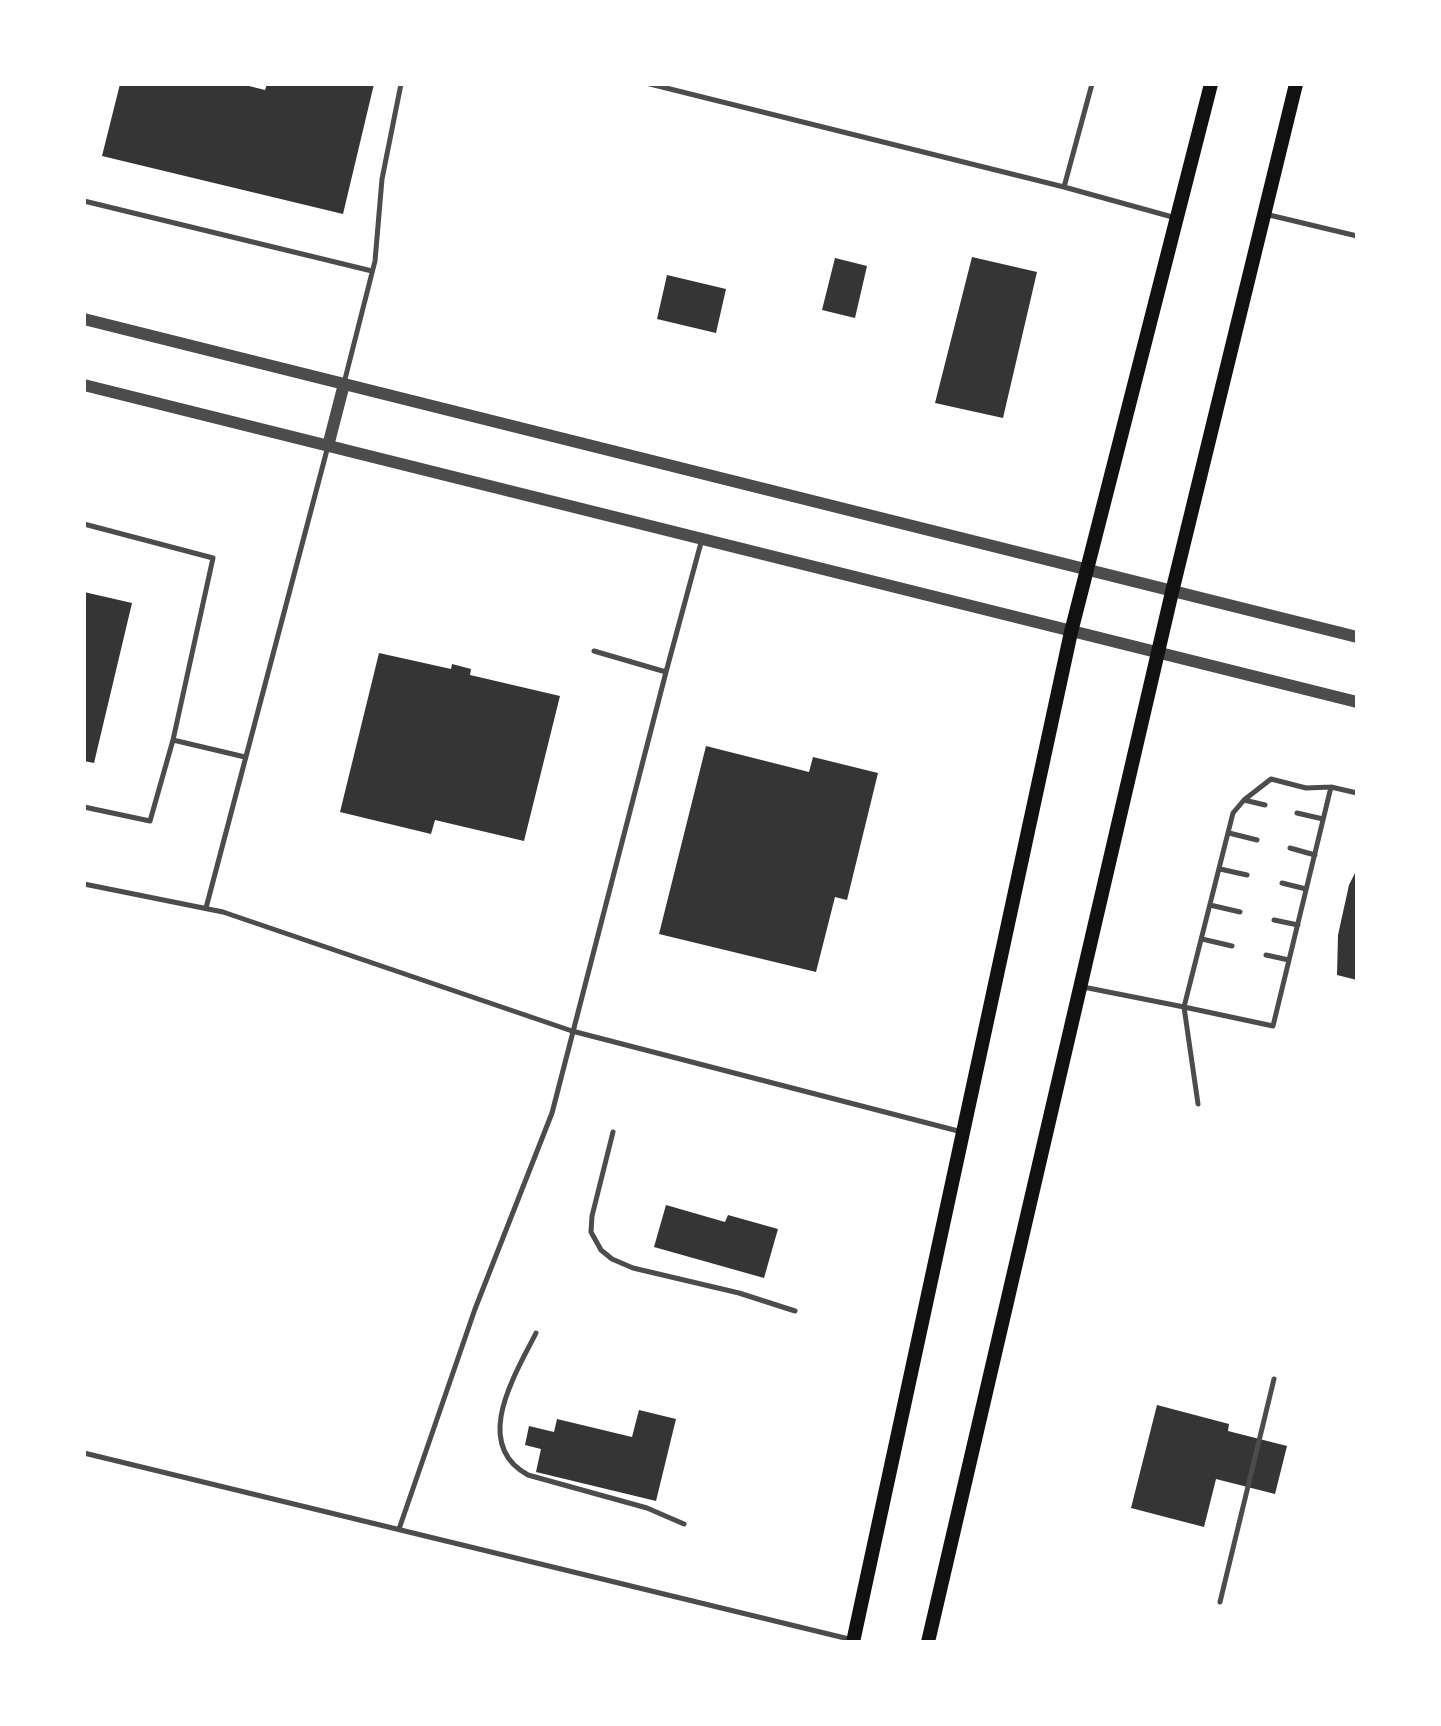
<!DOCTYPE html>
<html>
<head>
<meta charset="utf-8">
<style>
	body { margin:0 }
	#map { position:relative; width:1441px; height:1726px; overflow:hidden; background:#fff; font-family:"Space Grotesk",sans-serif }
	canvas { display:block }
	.frame { position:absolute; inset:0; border:86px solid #fff; pointer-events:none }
</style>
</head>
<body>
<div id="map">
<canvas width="1441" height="1726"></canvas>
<div class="frame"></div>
</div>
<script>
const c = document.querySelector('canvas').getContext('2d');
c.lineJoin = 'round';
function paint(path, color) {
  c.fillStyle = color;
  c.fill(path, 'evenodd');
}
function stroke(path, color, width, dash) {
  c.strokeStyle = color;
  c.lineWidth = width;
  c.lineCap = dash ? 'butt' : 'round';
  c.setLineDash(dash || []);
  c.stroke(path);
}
const building = new Path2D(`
	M120 84H241L265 90 267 84H374L343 214 102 156Z
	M972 257 1037 272 1003 418 935 403Z
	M835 258 867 266 855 318 822 310Z
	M667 275 726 289 716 333 657 319Z
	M84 592 132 603 94 763 84 761Z
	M379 653 451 669 452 664 471 669 470 675 560 696 524 841 435 820 431 834 340 812Z
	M706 746 809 772 813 757 878 773 847 900 835 897 816 972 659 934Z
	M1357 869V980L1337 975 1338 935 1349 885Z
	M666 1205 725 1222 728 1215 778 1229 764 1278 654 1247Z
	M1157 1405 1229 1424 1228 1431 1287 1446 1275 1494 1216 1479 1204 1527 1131 1508Z
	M639 1410 676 1419 656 1501 536 1472 541 1449 525 1445 529 1426 554 1432 557 1419 632 1437Z`);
const service = new Path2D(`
	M650 84 1064 187 1176 218
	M1064 187 1092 84
	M84 201 372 271
	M1265 214 1357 236
	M344 383 375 261 382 179 401 84
	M84 524 213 558 173 740 245 757
	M594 651 666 672 702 539
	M1244 800 1265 805
	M84 807 150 821 173 740
	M1297 813 1323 819
	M1229 833 1257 840
	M1290 848 1315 855
	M1220 869 1247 875
	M1282 883 1306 889
	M84 884 223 912 572 1031 962 1132
	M1210 905 1240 912
	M206 908 328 446
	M1274 920 1298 925
	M1202 939 1232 946
	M1266 955 1289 960
	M1083 987 1184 1007 1233 813 1244 800 1271 779 1306 788 1331 787 1357 793
	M1198 1104 1184 1007 1273 1026 1331 787
	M613 1132 592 1216 591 1232 601 1250 612 1259 633 1268 739 1293 795 1311
	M536 1333C515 1375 471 1444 528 1475L647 1508 684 1524
	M84 1453 853 1640
	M399 1529 475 1309 552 1113 666 672
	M1220 1602 1274 1379`);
const tertiary = new Path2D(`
	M84 319 1357 637
	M84 385 1357 702
	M328 446 344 384`);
const secondary = new Path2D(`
	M853 1642 1071 632 1211 84
	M928 1642 1172 592 1296 84`);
paint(building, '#353535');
stroke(service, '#4c4c4c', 5);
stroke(tertiary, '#4c4c4c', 12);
stroke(secondary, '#111', 14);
</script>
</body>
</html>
